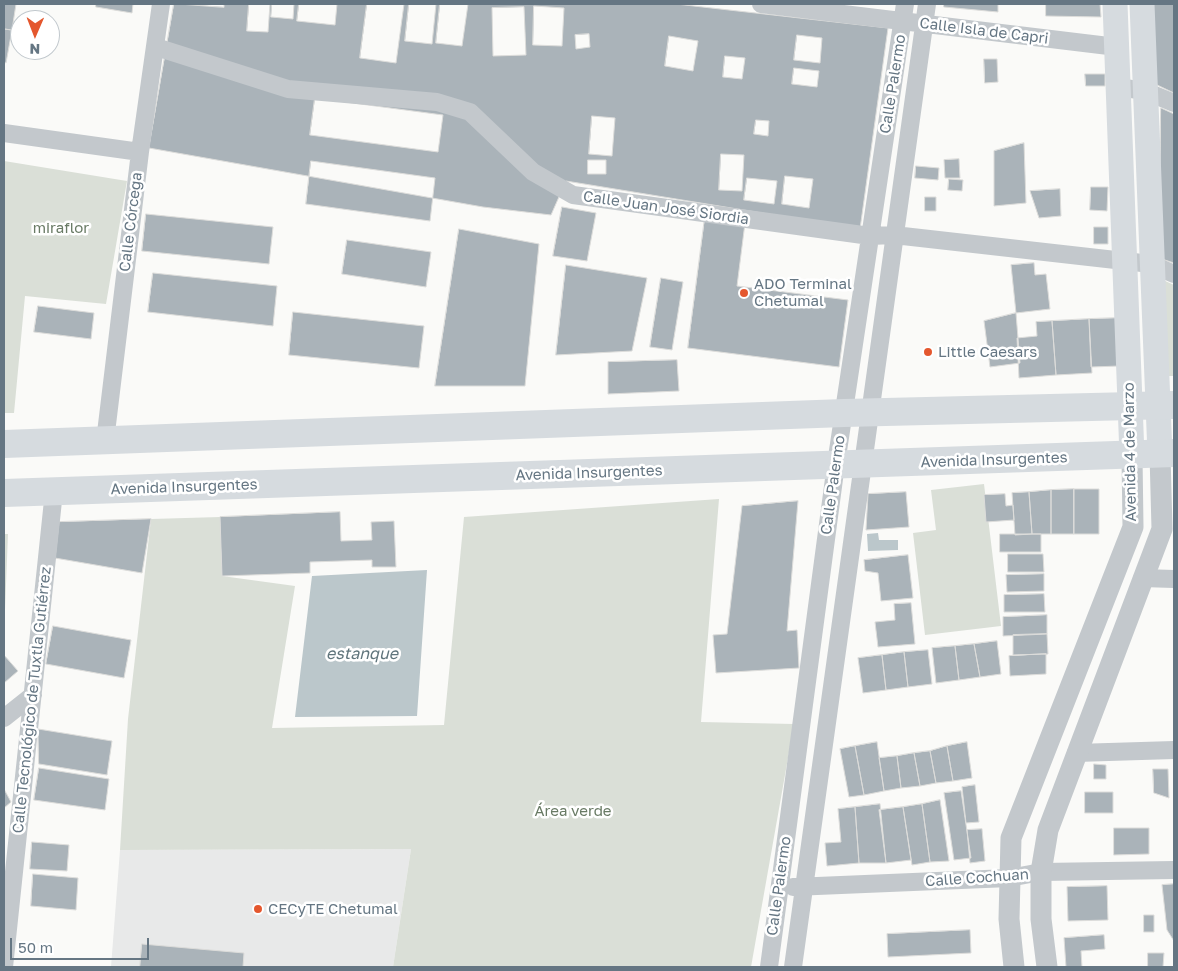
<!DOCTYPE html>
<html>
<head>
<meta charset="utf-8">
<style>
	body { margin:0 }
	#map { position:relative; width:1178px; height:971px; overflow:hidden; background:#fafaf8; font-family:"Golos Text",sans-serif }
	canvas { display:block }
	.frame { position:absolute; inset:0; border:5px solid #657683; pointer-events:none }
	.north { position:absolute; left:10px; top:10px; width:50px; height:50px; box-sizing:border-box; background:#fff; border:1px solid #c1c8cd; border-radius:50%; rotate:181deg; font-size:14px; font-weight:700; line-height:20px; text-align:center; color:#657683 }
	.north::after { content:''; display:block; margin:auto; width:18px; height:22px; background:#e4572e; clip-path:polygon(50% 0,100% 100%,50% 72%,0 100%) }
	.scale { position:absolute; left:10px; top:938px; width:139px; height:22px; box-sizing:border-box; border:2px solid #657683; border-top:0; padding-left:6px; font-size:15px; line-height:18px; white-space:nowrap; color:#657683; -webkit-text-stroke:4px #fff; paint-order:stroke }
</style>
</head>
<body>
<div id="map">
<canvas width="1178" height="971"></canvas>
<div class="frame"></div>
<div class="north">N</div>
<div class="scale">50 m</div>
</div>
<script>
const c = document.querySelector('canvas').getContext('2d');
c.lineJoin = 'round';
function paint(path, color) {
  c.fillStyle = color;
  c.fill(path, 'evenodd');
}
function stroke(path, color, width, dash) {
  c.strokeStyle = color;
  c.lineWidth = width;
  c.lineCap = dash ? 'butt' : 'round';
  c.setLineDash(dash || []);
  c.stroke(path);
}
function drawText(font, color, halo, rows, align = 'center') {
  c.font = font + ' "Golos Text",sans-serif';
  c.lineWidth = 5;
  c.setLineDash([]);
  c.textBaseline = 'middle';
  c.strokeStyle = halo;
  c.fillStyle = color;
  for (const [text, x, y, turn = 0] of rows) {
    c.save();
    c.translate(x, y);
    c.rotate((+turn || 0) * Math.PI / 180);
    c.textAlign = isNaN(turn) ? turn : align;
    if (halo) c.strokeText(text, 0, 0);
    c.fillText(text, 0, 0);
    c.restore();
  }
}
const built = new Path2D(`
	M411 849 393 967H111L120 850Z`);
const green = new Path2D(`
	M4 161 127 181 106 304 25 296 14 413H4Z
	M1163 280 1174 285V376H1167Z
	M984 484 1001 626 925 635 913 533 936 530 931 490Z
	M719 499 701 722 794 724 751 967H393L411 849 120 850 128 719 151 519 220 517 222 576 295 586 272 728 444 725 464 517Z
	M4 534H8L5 610H4Z`);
const water = new Path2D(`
	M878 533 879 540H898V550L868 551 867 534Z
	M427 570 417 716 295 717 312 576Z`);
const building = new Path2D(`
	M4 4H16L12 30 4 29Z
	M96 4H133L132 13 96 7Z
	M174 4H676L888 28 860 229 566 181 551 215 483 207 149 148Z
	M179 4H224V7Z
	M249 4H270L268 32 247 31Z
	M272 4H294L293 19 271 17Z
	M299 4H337L335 25 297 21Z
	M367 4H404L396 63 360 58Z
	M409 4H436L432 44 405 41Z
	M440 4H468L462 46 436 43Z
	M944 4H998V12L944 7Z
	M1046 4H1100L1101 17 1046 16Z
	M1152 4H1174V93L1153 83Z
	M534 6 564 8 562 46 533 45Z
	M524 7 526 55 493 56 492 8Z
	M4 29 12 30 6 63 4 62Z
	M589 34 590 47 576 49 575 35Z
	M797 35 822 38 820 63 794 60Z
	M669 36 698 41 693 71 665 66Z
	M725 56 745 58 742 79 723 77Z
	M984 59H997L998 82 985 83Z
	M794 68 819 71 817 87 792 84Z
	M1085 74H1105V86H1086Z
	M315 98 443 115 438 152 310 135Z
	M1161 108 1174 114V263L1159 258Z
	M592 116 615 118 612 156 589 154Z
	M756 120 769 121 768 136 754 134Z
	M1024 143 1026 203 994 206V151Z
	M721 154 744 155 742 191 719 190Z
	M959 159 960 178H945L944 160Z
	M588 160H606V174H588Z
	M311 161 435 178 430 221 306 204Z
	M916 166 939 168 938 180 915 178Z
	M785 176 813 179 809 208 782 204Z
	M747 178 777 181 774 204 744 200Z
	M949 179 963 180 962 191 948 190Z
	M1091 187H1108L1107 211 1090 210Z
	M1060 189 1061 216 1039 218 1030 191Z
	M925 197H936V211H925Z
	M562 207 596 213 587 261 553 256Z
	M146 214 273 227 269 264 142 251Z
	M705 217 745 223 737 286 848 300 839 367 688 348Z
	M1094 227H1108V244H1094Z
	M459 229 539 244 525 386H435Z
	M347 240 431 252 426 287 342 274Z
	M1034 263 1035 275 1046 274 1050 309 1016 313 1011 265Z
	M566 265 647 278 632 351 556 355Z
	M153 273 277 286 273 326 148 312Z
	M661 278 683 282 672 350 650 347Z
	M38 306 94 313 91 339 34 332Z
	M293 312 424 326 419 368 289 355Z
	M1016 313 1020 363 990 367 984 321Z
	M1117 318 1119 366 1091 367 1089 319Z
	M1089 319 1092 373 1056 375 1052 321Z
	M1052 321 1056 375 1019 378 1017 338 1037 336 1036 322Z
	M677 360 679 391 608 394V362Z
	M1074 489H1099V534H1074Z
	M1074 489V534H1051V490Z
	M1051 490V534H1032L1029 492Z
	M906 492 909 527 866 530 868 494Z
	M1029 492 1032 534 1015 535 1012 493Z
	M1005 494 1006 506 1013 505 1014 520 986 522 984 495Z
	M798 501 787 631 797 630 799 668 716 673 713 635 727 634 742 506Z
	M340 512 341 541 372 540 371 522 394 521 396 567H372V560L310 562V573L222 576 220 517Z
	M151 519 142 573 55 558 59 522Z
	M1000 534H1041V552H1000Z
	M1008 554H1043L1044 572H1008Z
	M908 555 913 598 881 601 878 573 865 571 864 560Z
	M1044 574V591L1007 592 1006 575Z
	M1044 594 1045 612H1004V595Z
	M911 603 915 644 878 647 875 622 895 620 894 604Z
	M1047 615V634L1003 636V617Z
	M53 626 131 640 124 678 46 664Z
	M1047 634 1048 654 1013 655V635Z
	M997 641 1001 674 980 677 974 644Z
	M974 644 980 677 959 680 955 646Z
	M955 646 959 680 936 683 932 648Z
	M928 650 932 684 908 687 904 652Z
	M904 652 908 687 886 690 882 655Z
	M1046 654V674L1010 676 1009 656Z
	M4 655 18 671 4 683Z
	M882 655 886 690 863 693 858 658Z
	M38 729 112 741 107 775 39 764Z
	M877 742 884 791 864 795 855 746Z
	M967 742 972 778 953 781 947 746Z
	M855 746 864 795 849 797 840 749Z
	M947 746 953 781 936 783 930 751Z
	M930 751 936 783 920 786 914 753Z
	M914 753 920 786 901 788 897 756Z
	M897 756 901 788 884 791 879 758Z
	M1094 764 1106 765V779H1094Z
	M39 768 109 779 105 810 34 800Z
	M1153 769H1168L1169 798 1154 793Z
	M975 785 979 822 966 823 962 787Z
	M4 789 11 802 4 808Z
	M961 791 971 858 954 860 944 793Z
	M1085 792H1113V813H1085Z
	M940 800 949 861 930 862 922 804Z
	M880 804 886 863H859L855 807Z
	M922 804 930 862 912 865 903 807Z
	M855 807 859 863 827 866 825 843 841 842 838 809Z
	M903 807 911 860 886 863 879 810Z
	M1114 828H1149V854L1114 855Z
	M982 829 985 861 970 863 967 830Z
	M32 842 69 845 67 871 30 869Z
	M33 874 78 878 76 910 31 906Z
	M1174 884V941L1167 930 1162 885Z
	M1107 886 1108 920 1068 921 1067 887Z
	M1144 915H1154V932H1144Z
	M970 930 971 953 888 957 887 934Z
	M1104 935 1105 949 1081 951 1082 967H1066L1064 938Z
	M142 944 244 953 243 967H140Z
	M1148 953H1164L1163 967H1148Z`);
const minor = new Path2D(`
	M761 4 1117 47
	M156 47 288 89 437 102 470 112 533 172 573 195 870 236 894 235 1151 264 1174 274
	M1118 87 1145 91 1174 103
	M4 133 140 152
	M105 441 140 152 161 4
	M1142 578 1174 579
	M4 718 33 695
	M1076 753 1174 750
	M793 887 1009 878 1041 872 1174 870
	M4 967 54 491
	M769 967 836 464 905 4
	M793 967 927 4`);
const tertiary = new Path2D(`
	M1014 967 1009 919 1011 838 1133 527 1132 456
	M1047 967 1041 919V872L1048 830 1162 529 1160 454`);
const secondary = new Path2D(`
	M1115 4 1132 456
	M1142 4 1160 454`);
const primary = new Path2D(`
	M4 444 844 413 1174 405
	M4 493 1174 453`);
const markers = [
	[744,293,5,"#e4572e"],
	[928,352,5,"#e4572e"],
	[258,909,5,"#e4572e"]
];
const streetNames = [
	["Calle Isla de Capri",984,31,7],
	["Calle Palermo",893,84,-81],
	["Calle Juan José Siordia",666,208,8],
	["Calle Córcega",131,222,-83],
	["Avenida 4 de Marzo",1130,452,-91],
	["Avenida Insurgentes",994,460,-2],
	["Avenida Insurgentes",589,473,-2],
	["Calle Palermo",833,485,-82],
	["Avenida Insurgentes",184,487,-2],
	["Calle Tecnológico de Tuxtla Gutiérrez",32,700,-84],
	["Calle Cochuan",977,878,-4],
	["Calle Palermo",779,886,-82]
];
const parkNames = [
	["miraflor",61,228],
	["Área verde",573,811]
];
const poiNames = [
	["ADO Terminal",754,284],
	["Chetumal",754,301],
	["Little Caesars",938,352],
	["CECyTE Chetumal",268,909]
];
const waterNames = [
	["estanque",362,654]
];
paint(built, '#e8e9e9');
paint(green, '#dadfd7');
paint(water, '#bbc7cb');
paint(building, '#aab3b9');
stroke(building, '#dcdcda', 1);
stroke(minor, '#c3c8cc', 18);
stroke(tertiary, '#c3c8cc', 21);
stroke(secondary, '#d6dbdf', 25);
stroke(primary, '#d6dbdf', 28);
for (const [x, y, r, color] of markers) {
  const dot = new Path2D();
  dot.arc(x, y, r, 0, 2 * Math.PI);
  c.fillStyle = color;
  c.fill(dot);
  stroke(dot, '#fff', 2);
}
drawText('15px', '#657683', '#fff', streetNames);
drawText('15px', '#687a64', '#fff', parkNames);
drawText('15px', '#657683', '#fff', poiNames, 'left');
drawText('italic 16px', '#60757c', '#fff', waterNames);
</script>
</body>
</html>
